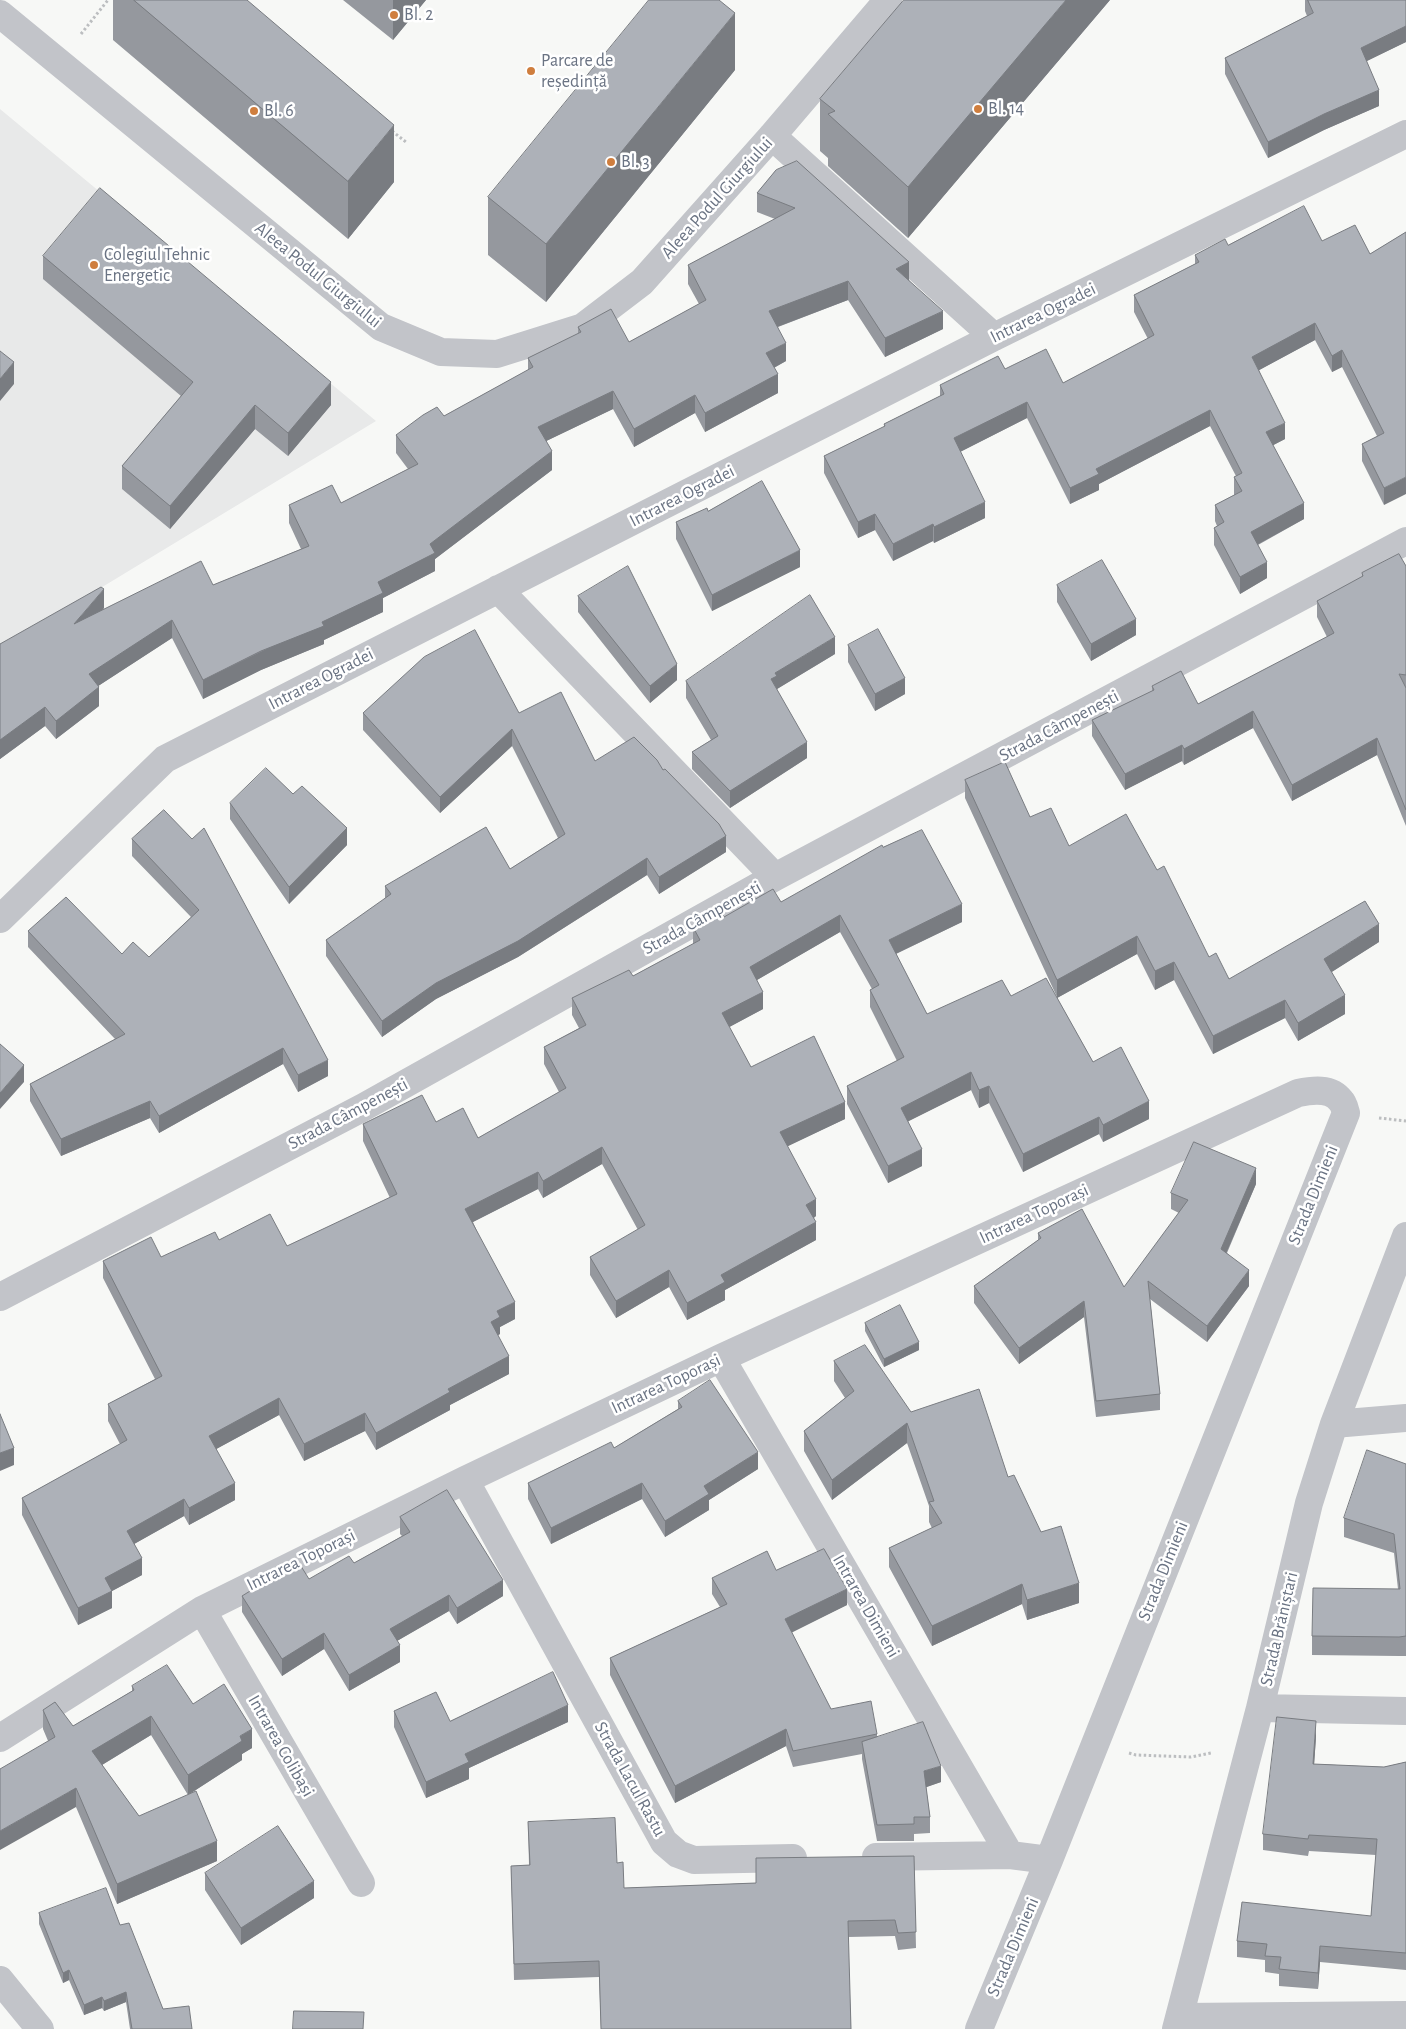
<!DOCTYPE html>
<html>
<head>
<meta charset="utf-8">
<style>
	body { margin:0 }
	canvas { display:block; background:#f7f8f6 }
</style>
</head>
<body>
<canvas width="1406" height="2029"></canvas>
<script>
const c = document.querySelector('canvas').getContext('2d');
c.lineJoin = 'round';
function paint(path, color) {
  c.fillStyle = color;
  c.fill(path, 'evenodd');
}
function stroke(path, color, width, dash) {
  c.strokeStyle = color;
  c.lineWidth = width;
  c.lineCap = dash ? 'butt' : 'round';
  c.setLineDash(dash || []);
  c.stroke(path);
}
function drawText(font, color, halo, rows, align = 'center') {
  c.font = font + ' "Alegreya Sans",sans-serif';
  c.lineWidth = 5;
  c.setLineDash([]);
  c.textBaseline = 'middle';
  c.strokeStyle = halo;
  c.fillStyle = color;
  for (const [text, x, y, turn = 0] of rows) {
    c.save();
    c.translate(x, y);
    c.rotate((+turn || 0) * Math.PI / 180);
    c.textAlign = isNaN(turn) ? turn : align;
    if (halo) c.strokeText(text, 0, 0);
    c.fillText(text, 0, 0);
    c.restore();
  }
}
const built = new Path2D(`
	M0 109 376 421 0 649Z`);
const path = new Path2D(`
	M81 34 108 0
	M392 131 406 142
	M1379 1118 1406 1121
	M1129 1753 1136 1755 1191 1757 1211 1753`);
const minor = new Path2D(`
	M0 14 381 327 441 352 497 354 583 327 642 282 772 136 888 0
	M772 136 994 337
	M498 589 775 877
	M0 919 165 759 994 337 1406 134
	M0 1297 362 1108 775 877 1406 541
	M721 1358 1010 1855
	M1334 1424 1406 1418
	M465 1480 664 1842 678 1854 694 1860 793 1858
	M202 1610 361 1883
	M1260 1708 1406 1711
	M0 1738 202 1610 465 1480 721 1358 1298 1093C1312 1090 1331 1087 1341 1101 1344 1104 1345 1110 1346 1113L1049 1860 979 2029
	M876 1857 1010 1855 1049 1860
	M0 1980 40 2029
	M1181 2017 1406 2015
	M1176 2029 1260 1708 1309 1503 1334 1424 1406 1236`);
const wall = new Path2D(`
	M113 0H247L394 182 348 239 113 40Z
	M343 0H426L393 40Z
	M1110 0 908 238 828 166V158L820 151V99Z
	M1305 0H1406V42L1366 61 1379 106 1324 130 1268 158 1225 74V58L1307 16 1305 11Z
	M735 70 546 302 488 255V197Z
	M776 170 909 280 943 329 885 357 848 300 778 327 786 361 774 368 778 393 705 432 695 413 634 447 613 409 546 441 552 470 435 559V571L383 598V612L324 640V644L261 670 203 699 172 638 98 686 99 706 56 739 45 726 0 759V644L104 608 102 611 213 585 301 549 289 523V505L341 503 408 469 396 453V435L444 416 528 370V358L578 334V327L629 342 699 304 688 284V265L775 219 757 212V193Z
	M1406 232 1384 505 1362 461V444L1377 436 1342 367 1332 372 1315 340 1259 370 1285 439 1273 445 1304 519 1258 545 1267 578 1240 594 1214 545V528L1217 526 1215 521V505L1234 495V477L1236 476 1210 426 1099 484V490L1070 504 1027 418 960 452 985 518 934 543 933 541 893 561 875 530 858 538 824 473V456L884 427V424L940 396V385L1005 369 1063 383 1148 339 1134 312V295L1195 264V255L1228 245 1322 241 1370 254Z
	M43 256 331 405 288 456 255 429 170 529 122 489V466L181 396 43 279Z
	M708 511 800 567 712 611 676 539V522Z
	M1406 566V826L1377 755 1292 801 1253 728 1184 765 1182 761 1125 790 1092 736V720L1152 691V686L1198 704 1327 637 1317 617V601L1362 577V573Z
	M1057 585 1136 635 1091 661 1057 602Z
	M578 596 677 680 650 703 578 612Z
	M848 645 905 694 875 711 848 662Z
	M835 654 777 689 807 758 730 808 692 769V752L711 740 686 698V681Z
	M363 713H519L595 761 663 770 726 852 659 894 647 875 518 957 436 999 382 1037 326 956V940L385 899V886L510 869 558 838 512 746 440 813 363 730Z
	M965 780 1030 817 1069 846 1157 870 1209 957 1229 979 1379 942 1331 972 1345 1014 1298 1041 1285 1018 1213 1054 1174 980 1155 990 1137 954 1057 998 1093 1062 1149 1119 1103 1142 1099 1134 1023 1172 989 1103 979 1108 971 1090 908 1121 922 1166 888 1183 847 1104V1086L897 1061 870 1007V990L872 989 840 932 757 980 763 1009 729 1027 751 1067 845 1119 787 1146 816 1216 814 1218 816 1240 725 1290V1300L687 1320 669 1287 616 1318 590 1275V1257L638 1230 602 1164 543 1198 538 1189 473 1222 515 1319 500 1327V1334L498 1335 509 1374 450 1405V1410L376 1450 365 1431 304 1461 279 1415 216 1449 235 1500 189 1525 184 1516 134 1544 142 1575 112 1591V1608L78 1625 22 1515V1498L120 1444 108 1421V1404L155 1379 103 1278V1261L161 1257 219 1240 287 1246 390 1198 363 1141V1124L436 1122 478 1138 559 1092 544 1064V1047L579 1028 572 1015V998L633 976 693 944V927L724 917 781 902 883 847 962 922 896 954 927 1014 1011 996 1057 997 965 798Z
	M230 803 347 845 289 904 230 819Z
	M164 810 328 1076 298 1092 283 1064 159 1133 150 1118 61 1156 30 1101V1084L115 1039 28 947V931L122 954 149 957 191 917 132 856V839Z
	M1256 1184 1227 1253 1249 1286 1207 1342 1150 1299 1160 1394V1410L1096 1417 1084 1317 1019 1364 974 1303V1286L1038 1240V1233L1124 1287 1179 1213 1171 1209V1193Z
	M865 1323 919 1350 884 1367 865 1331Z
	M834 1361 1008 1477 1041 1532 1079 1603 1027 1620 1022 1604 932 1646 889 1567V1548L932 1528 929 1522V1506L907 1443 832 1500 804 1451V1431L845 1398 834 1381Z
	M678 1401 758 1469 709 1500V1510L665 1537 642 1499 551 1544 528 1499V1483L614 1448 678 1409Z
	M1406 1464V1656H1399L1312 1655V1636L1398 1589 1394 1553 1344 1537V1518Z
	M400 1517 503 1596 457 1624 449 1611 397 1641 400 1662 349 1691 324 1649 282 1676 242 1612V1596L309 1579 354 1563 402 1536 400 1534Z
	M776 1570 847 1605 791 1632 831 1709 877 1734V1737L941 1782 926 1787 930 1817V1833L914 1834V1841H877L862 1759V1754L793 1767 786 1746 675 1803 610 1675V1658L720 1607 712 1594V1578Z
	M132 1686 193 1704 252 1748 242 1754V1760L188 1795 151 1735 102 1765 139 1816 217 1861 117 1904 43 1729V1710L73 1726 132 1691Z
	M394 1711 450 1721 568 1722 469 1768V1779L426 1798 394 1727Z
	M1316 1737 1314 1764 1384 1767 1406 1762V1970L1320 1962 1318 1989 1279 1986V1974L1265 1972V1960L1237 1957V1941L1371 1916 1376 1855 1309 1851 1308 1856 1263 1850V1834Z
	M528 1822 617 1863 624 1888 756 1883 914 1856 916 1948 898 1950 895 1936 848 1937 851 2029H601L599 1977 514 1980 511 1866 529 1865Z
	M205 1873 314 1898 241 1945 205 1890Z
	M39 1913 120 1925 163 2009 192 2029H130L126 2002 104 2011 102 2008 84 2015 69 1980 63 1983 39 1924Z`);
const shadedWall = new Path2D(`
	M393 0H426L393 40Z
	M1066 0H1110L908 238V187Z
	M735 13V70L546 302V244Z
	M1406 26V42L1361 64V48Z
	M1379 90V106L1324 130 1268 158V142L1324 114Z
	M394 125V182L348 239V181Z
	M909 262V281L896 269Z
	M848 281V300L769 330V311Z
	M943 311V329L885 357V338Z
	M1315 323V340L1252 374V357Z
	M786 343V361L766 372V353Z
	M1342 350V367L1332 372V356Z
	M14 362V384L0 401V379Z
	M778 374V393L705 432V413Z
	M331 382V405L288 456V433Z
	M613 391V409L538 445V427Z
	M695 395V413L634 447V429Z
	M1027 402V418L954 455V438Z
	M255 405V429L170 529V506Z
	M1210 410V426L1099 484V490L1070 504V488L1096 469Z
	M1285 423V439L1266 449V432Z
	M552 451V470L435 559V571L383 598V612L324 640V644L261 670 203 699V680L322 622 430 544Z
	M1406 477V494L1384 505V488Z
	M985 502V518L934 543V527Z
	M1304 503V519L1251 548V532Z
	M875 514V530L858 538V522Z
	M933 524V541L893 561V544Z
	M800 550V567L712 611V595Z
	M1267 562V578L1240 594V577Z
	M104 589V608L74 643V624Z
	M1136 619V635L1091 661V644Z
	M172 620V638L89 692V674Z
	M835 637V654L777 689 771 679 775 673Z
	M677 664V680L650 703V686Z
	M905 678V694L875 711V694Z
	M99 687V706L56 739V721Z
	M45 707V726L0 759V740Z
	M1253 711V728L1184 765V749Z
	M512 729V746L440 813V797Z
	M1377 738V755L1292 801V785Z
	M807 742V758L730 808V791Z
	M1182 745V761L1125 790V774Z
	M347 828V845L289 904V887Z
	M726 836V852L659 894V877Z
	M647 858V875L518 957 436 999 382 1037V1021L436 983Z
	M962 904V922L889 957V940Z
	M840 915V932L750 984V967Z
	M1379 924V942L1324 977V959Z
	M1137 936V954L1057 998V980Z
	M1174 962V980L1155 990V971Z
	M763 992V1009L722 1031V1013Z
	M1345 995V1014L1298 1041V1023Z
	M1285 1000V1018L1213 1054V1036Z
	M283 1048V1064L159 1133V1116Z
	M328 1060V1076L298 1092V1075Z
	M24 1065V1082L0 1109V1093Z
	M971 1072V1090L901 1125V1108Z
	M989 1086V1103L979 1108V1090Z
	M150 1101V1118L61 1156V1139Z
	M1149 1101V1119L1103 1142V1125Z
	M845 1102V1119L780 1150V1132Z
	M1099 1117V1134L1023 1172V1154Z
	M602 1147V1164L543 1198V1181Z
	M922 1149V1166L888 1183V1166Z
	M1256 1168V1184L1221 1265V1249Z
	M538 1172V1189L465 1226V1209Z
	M816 1199V1216L806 1222V1205Z
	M816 1222V1240L725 1290V1300L687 1320V1303L721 1275Z
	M669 1270V1287L616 1318V1301Z
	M1249 1270V1286L1207 1342V1326Z
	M1084 1301V1317L1019 1364V1348Z
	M515 1302V1319L500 1327V1334L491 1339V1322L497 1311Z
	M919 1342V1350L884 1367V1359Z
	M509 1356V1374L450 1405V1410L376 1450V1433L448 1389Z
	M279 1398V1415L209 1453V1436Z
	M365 1413V1431L304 1461V1444Z
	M907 1423V1443L832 1500V1480Z
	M14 1448V1465L0 1471V1453Z
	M758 1452V1469L709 1500V1510L665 1537V1521L704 1486Z
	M235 1483V1500L189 1525V1508Z
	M642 1483V1499L551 1544V1528Z
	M184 1499V1516L127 1548V1531Z
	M142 1558V1575L112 1591V1608L78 1625V1608L105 1578Z
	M503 1580V1596L457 1624V1608Z
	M1079 1583V1603L1027 1620V1600Z
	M1022 1584V1604L932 1646V1626Z
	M847 1589V1605L785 1636V1619Z
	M449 1595V1611L390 1645V1629Z
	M324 1633V1649L282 1676V1659Z
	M400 1645V1662L349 1691V1675Z
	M568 1705V1722L469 1768V1779L426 1798V1782L465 1754Z
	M151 1716V1735L92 1771V1751Z
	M1316 1721V1737L1313 1781V1764Z
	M252 1729V1748L242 1754V1760L188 1795V1775L240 1736Z
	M786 1729V1746L675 1803V1786Z
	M941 1766V1782L924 1788V1771Z
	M76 1788V1807L0 1850V1831Z
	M217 1841V1861L117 1904V1884Z
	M314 1881V1898L241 1945V1928Z
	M1320 1946V1962L1318 1989V1973Z
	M69 1970V1980L63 1983V1973Z
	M126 1992V2002L104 2011V2001Z
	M102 1997V2008L84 2015V2005Z`);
const building = new Path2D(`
	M134 0H247L394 125 348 181Z
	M649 0H719L735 13 546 244 488 197Z
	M904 0H1066L908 187 828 114 835 111 820 99Z
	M1308 0H1406V26L1361 48 1379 90 1324 114 1268 142 1225 58 1313 13Z
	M797 161 909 262 896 269 943 311 885 338 848 281 769 311 786 343 766 353 778 374 705 413 695 395 634 429 613 391 538 427 552 451 430 544 435 553 378 582 383 593 322 622 324 626 261 651 203 680 172 620 89 674 99 687 56 721 45 707 0 740V644L101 587 104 589 74 624 201 561 213 585 309 546 289 505 332 485 341 503 418 464 396 435 423 415 437 407 444 416 533 367 528 358 581 332 578 327 611 309 629 342 706 300 688 265 795 208 757 193 776 170Z
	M100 188 331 382 288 433 255 405 170 506 122 466 193 382 43 256Z
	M1304 206 1322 241 1355 225 1370 254 1406 232V477L1384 488 1362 444 1384 433 1342 350 1332 356 1315 323 1252 357 1285 423 1266 432 1304 503 1251 532 1267 562 1240 577 1214 528 1224 522 1215 505 1242 491 1234 477 1242 473 1210 410 1096 469 1099 474 1070 488 1027 402 954 438 985 502 934 527 933 524 893 544 875 514 858 522 824 456 885 426 884 424 944 394 940 385 998 356 1005 369 1046 349 1063 383 1154 335 1134 295 1199 262 1195 255 1225 239 1228 245Z
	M0 351 14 362 0 379Z
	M762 481 800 550 712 595 676 522 707 508 708 511Z
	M1399 554 1406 566V675L1399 674 1406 688V810L1377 738 1292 785 1253 711 1184 749 1182 745 1125 774 1092 720 1154 690 1152 686 1181 671 1198 704 1334 633 1317 601 1363 576 1362 573Z
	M1102 560 1136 619 1091 644 1057 585Z
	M628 566 677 664 650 686 578 596Z
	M810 595 835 637 775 673 777 676 771 679 807 742 730 791 692 752 718 736 686 681Z
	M878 629 905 678 875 694 848 645Z
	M475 630 519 713 561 692 595 761 634 737 657 760 663 770 665 769 719 824 726 836 659 877 647 858 518 941 436 983 382 1021 326 940 391 894 385 886 486 827 510 869 565 834 512 729 440 797 363 713 424 657Z
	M1005 762 1030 817 1051 808 1069 846 1126 814 1157 870 1164 866 1209 957 1216 953 1229 979 1365 901 1379 924 1324 959 1345 995 1298 1023 1285 1000 1213 1036 1174 962 1155 971 1137 936 1057 980 965 780Z
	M266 768 293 794 302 786 347 828 289 887 230 803Z
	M164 810 192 839 204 828 328 1060 298 1075 283 1048 159 1116 150 1101 61 1139 30 1084 125 1034 28 931 66 897 122 954 133 942 149 957 199 910 132 839Z
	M922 830 962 904 889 940 927 1014 1002 980 1011 996 1046 978 1093 1062 1121 1047 1149 1101 1103 1125 1099 1117 1023 1154 989 1086 979 1090 971 1072 901 1108 922 1149 888 1166 847 1086 904 1057 870 990 879 985 840 915 750 967 763 992 722 1013 751 1067 814 1036 845 1102 780 1132 816 1199 806 1205 816 1222 721 1275 725 1282 687 1303 669 1270 616 1301 590 1257 645 1225 602 1147 543 1181 538 1172 465 1209 515 1302 497 1311 500 1317 491 1322 509 1356 448 1389 450 1392 376 1433 365 1413 304 1444 279 1398 209 1436 235 1483 189 1508 184 1499 127 1531 142 1558 105 1578 112 1591 78 1608 22 1498 127 1440 108 1404 162 1376 103 1261 151 1237 161 1257 215 1232 219 1240 270 1214 287 1246 397 1194 363 1124 422 1095 436 1122 463 1108 478 1138 566 1088 544 1047 586 1025 572 998 629 970 633 976 700 940 693 927 722 912 724 917 773 889 781 902 882 845 883 847Z
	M0 1044 24 1065 0 1093Z
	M1194 1142 1256 1168 1221 1249 1249 1270 1207 1326 1148 1281 1160 1394 1096 1401 1084 1301 1019 1348 974 1286 1041 1238 1038 1233 1082 1209 1124 1287 1188 1200 1171 1193Z
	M900 1305 919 1342 884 1359 865 1323Z
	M865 1345 911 1412 979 1389 1008 1477 1014 1475 1041 1532 1061 1526 1079 1583 1027 1600 1022 1584 932 1626 889 1548 942 1523 929 1502 934 1501 907 1423 832 1480 804 1431 854 1391 834 1361Z
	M710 1380 758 1452 704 1486 709 1494 665 1521 642 1483 551 1528 528 1483 611 1442 614 1448 682 1407 678 1401Z
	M0 1414 14 1448 0 1453Z
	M1367 1450 1406 1464V1636L1399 1637 1312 1636 1313 1588 1400 1589 1394 1534 1344 1518Z
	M447 1490 503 1580 457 1608 449 1595 390 1629 400 1645 349 1675 324 1633 282 1659 242 1596 276 1575 299 1563 309 1579 349 1556 354 1563 410 1532 400 1517Z
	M824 1549 847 1589 785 1619 831 1709 871 1701 877 1734 793 1751 786 1729 675 1786 610 1658 727 1604 712 1578 767 1551 776 1570Z
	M167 1665 193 1704 224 1684 252 1729 240 1736 242 1741 188 1775 151 1716 92 1751 139 1816 196 1791 217 1841 117 1884 76 1788 0 1831V1769L55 1737 43 1710 55 1702 73 1726 134 1690 132 1686Z
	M553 1672 568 1705 465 1754 469 1762 426 1782 394 1711 436 1692 450 1721Z
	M1277 1717 1316 1721 1313 1764 1384 1767 1406 1762V1953L1320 1946 1318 1973 1279 1969 1281 1957 1265 1956 1267 1944 1237 1941 1242 1902 1371 1916 1377 1839 1309 1835 1308 1839 1263 1834Z
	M923 1722 941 1766 924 1771 930 1817H914V1824L877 1825 862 1742Z
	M615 1818 617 1863 623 1862 624 1888 756 1883V1858L914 1856 916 1932 898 1933 895 1920 848 1921 851 2029H601L599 1961 514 1964 511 1866 530 1865 528 1822Z
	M278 1826 314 1881 241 1928 205 1873Z
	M106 1888 120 1925 129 1923 163 2009 189 2006 192 2029H132L126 1992 104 2001 102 1997 84 2005 69 1970 63 1973 39 1913Z
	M294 2011 364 2012 363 2029H293Z`);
const markers = [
	[394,15,5,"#cf7e3e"],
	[531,71,5,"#cf7e3e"],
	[978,109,5,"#cf7e3e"],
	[254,111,5,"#cf7e3e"],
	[611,162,5,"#cf7e3e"],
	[94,265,5,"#cf7e3e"]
];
const poiNames = [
	["Bl. 2",404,15],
	["Parcare de",541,61],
	["reședință",541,82],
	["Bl. 14",988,109],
	["Bl. 6",264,111],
	["Bl. 3",621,162],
	["Colegiul Tehnic",104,255],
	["Energetic",104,276]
];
const streetNames = [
	["Aleea Podul Giurgiului",717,198,-48],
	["Aleea Podul Giurgiului",318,275,39],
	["Intrarea Ogradei",1043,313,-26],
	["Intrarea Ogradei",682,496,-27],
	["Intrarea Ogradei",321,679,-27],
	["Strada Câmpenești",1059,726,-28],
	["Strada Câmpenești",702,918,-29],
	["Strada Câmpenești",348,1114,-28],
	["Strada Dimieni",1313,1195,-68],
	["Intrarea Toporași",1034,1214,-25],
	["Intrarea Toporași",666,1384,-25],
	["Intrarea Toporași",301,1560,-26],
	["Strada Dimieni",1163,1571,-68],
	["Intrarea Dimieni",866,1606,60],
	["Strada Brăniștari",1279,1629,-77],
	["Intrarea Colibași",281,1746,60],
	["Strada Lacul Rastu",630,1779,61],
	["Strada Dimieni",1013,1947,-67]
];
paint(built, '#e8e9e9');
stroke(path, '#bcbec0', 3, [2.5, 2.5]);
stroke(minor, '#c2c4c9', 28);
paint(wall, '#95989e');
paint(shadedWall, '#797c81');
paint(building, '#adb1b8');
stroke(building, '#797c81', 1);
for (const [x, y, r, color] of markers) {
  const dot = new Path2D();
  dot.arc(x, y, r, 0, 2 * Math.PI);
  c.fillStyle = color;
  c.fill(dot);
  stroke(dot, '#fff', 2);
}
drawText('18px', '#6a7383', '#fff', poiNames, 'left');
drawText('18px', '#6a7383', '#fff', streetNames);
</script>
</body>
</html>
